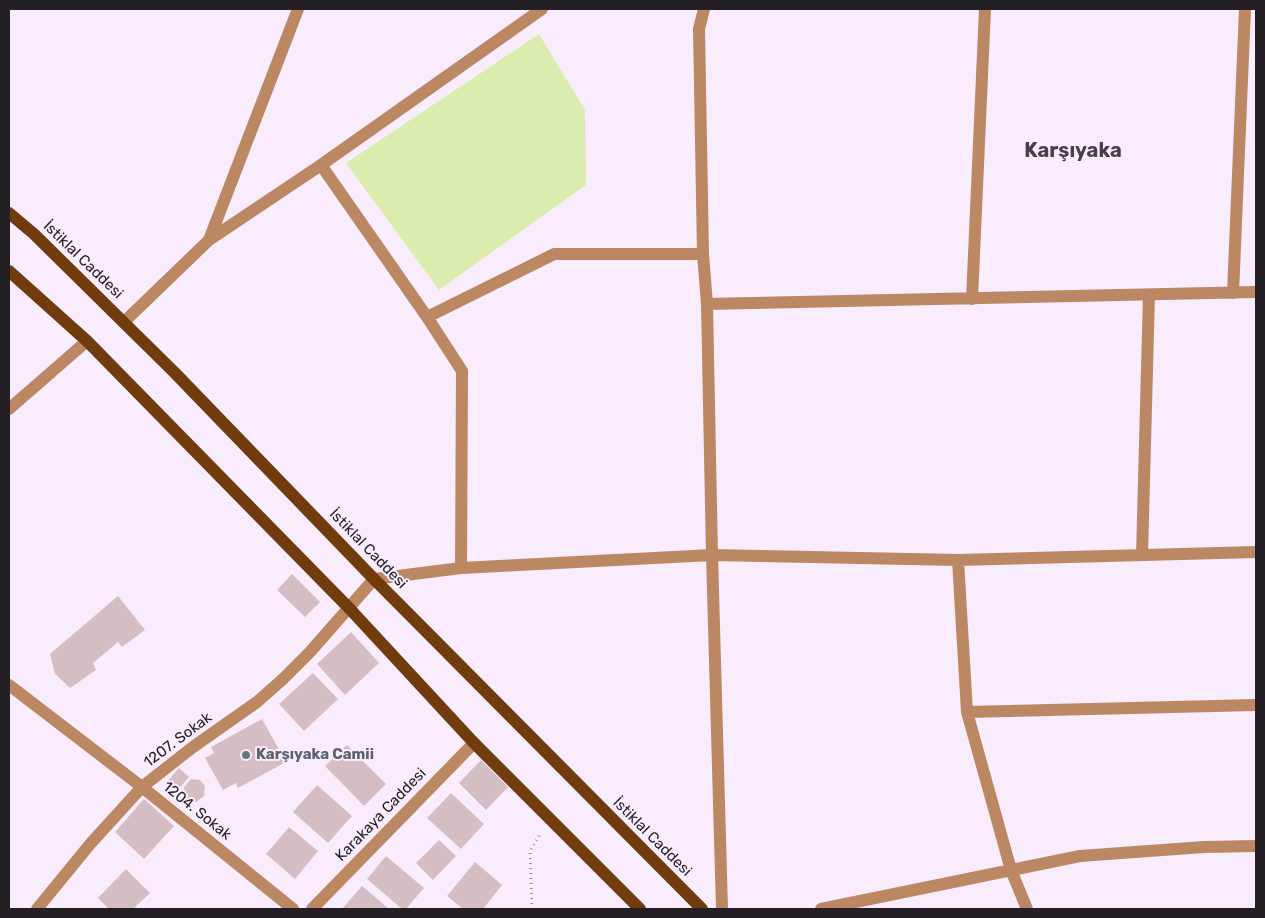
<!DOCTYPE html>
<html>
<head>
<meta charset="utf-8">
<style>
	body { margin:0 }
	#map { position:relative; width:1265px; height:918px; overflow:hidden; background:#f9ecfc; font-family:Rubik,sans-serif }
	canvas { display:block }
	.frame { position:absolute; inset:0; border:10px solid #241f25; pointer-events:none }
</style>
</head>
<body>
<div id="map">
<canvas width="1265" height="918"></canvas>
<div class="frame"></div>
</div>
<script>
const c = document.querySelector('canvas').getContext('2d');
c.lineJoin = 'round';
function paint(path, color) {
  c.fillStyle = color;
  c.fill(path, 'evenodd');
}
function stroke(path, color, width, dash) {
  c.strokeStyle = color;
  c.lineWidth = width;
  c.lineCap = dash ? 'butt' : 'round';
  c.setLineDash(dash || []);
  c.stroke(path);
}
function drawText(font, color, halo, rows, align = 'center') {
  c.font = font + ' Rubik,sans-serif';
  c.lineWidth = 4;
  c.setLineDash([]);
  c.textBaseline = 'middle';
  c.strokeStyle = halo;
  c.fillStyle = color;
  for (const [text, x, y, turn = 0] of rows) {
    c.save();
    c.translate(x, y);
    c.rotate((+turn || 0) * Math.PI / 180);
    c.textAlign = isNaN(turn) ? turn : align;
    if (halo) c.strokeText(text, 0, 0);
    c.fillText(text, 0, 0);
    c.restore();
  }
}
const green = new Path2D(`
	M539 34 585 110 586 185 439 290 346 163Z`);
const building = new Path2D(`
	M292 574 320 602 305 617 277 590Z
	M118 596 145 630 122 647 118 642 93 663 96 670 70 688 55 674 50 654Z
	M351 632 379 663 345 695 317 664Z
	M313 673 338 699 304 731 279 704Z
	M262 719 286 762 238 788 236 783 223 790 205 758 214 753 211 747Z
	M347 745 386 784 364 806 325 766Z
	M481 760 508 787 486 810 459 783Z
	M179 768 189 777 176 792 166 783Z
	M191 779 200 780 205 786 204 796 196 802 185 798 184 787Z
	M317 785 352 816 328 843 293 812Z
	M451 793 484 824 461 849 427 818Z
	M144 799 174 826 144 859 115 832Z
	M289 827 318 851 295 879 266 854Z
	M439 840 456 856 433 880 416 863Z
	M386 856 424 888 406 909H402L367 879Z
	M475 862 502 885 483 909H463L447 896Z
	M126 869 150 893 133 909H109L98 898Z
	M362 886 389 909H342Z`);
const path = new Path2D(`
	M532 909 530 851 541 833`);
const minor = new Path2D(`
	M704 9 699 29 703 254 707 304 712 555 722 909
	M321 165 427 317 462 371 461 568
	M209 240 298 9
	M1233 293 1245 9
	M972 299 985 9
	M707 304 1256 292
	M427 317 554 254H703
	M124 322 209 240 321 165 542 9
	M9 409 87 341
	M1142 555 1149 295
	M958 560 967 712 1011 870 1027 909
	M9 685 142 787 293 909
	M967 712 1256 705
	M37 909 91 843 142 787 193 747 257 702 283 679 310 652 374 579 461 568 712 555 958 560 1256 552
	M312 909 474 743
	M821 909 1080 856 1204 847 1256 846`);
const major = new Path2D(`
	M9 213 34 234 175 373 374 579 702 909
	M9 271 87 341 349 608 474 743 640 909`);
const markers = [
	[246,755,5,"#6b7280"]
];
const streetNames = [
	["İstiklal Caddesi",83,260,44],
	["İstiklal Caddesi",368,549,46],
	["1207. Sokak",178,740,-37],
	["1204. Sokak",197,811,39],
	["Karakaya Caddesi",381,815,-46],
	["İstiklal Caddesi",652,837,45]
];
const worshipNames = [
	["Karşıyaka Camii",256,755]
];
const districtNames = [
	["Karşıyaka",1073,151]
];
paint(green, '#dbedae');
paint(building, '#d4bec4');
stroke(path, '#9b919d', 3, [1, 4]);
stroke(minor, '#bc8863', 12);
stroke(major, '#703c0d', 12);
for (const [x, y, r, color] of markers) {
  const dot = new Path2D();
  dot.arc(x, y, r, 0, 2 * Math.PI);
  c.fillStyle = color;
  c.fill(dot);
  stroke(dot, '#f9ecfc', 2);
}
drawText('15px', '#241f25', '#f9ecfc', streetNames);
drawText('bold 15px', '#5b616d', '#f9ecfc', worshipNames, 'left');
drawText('bold 20px', '#493e4b', '#f9ecfc', districtNames);
</script>
</body>
</html>
